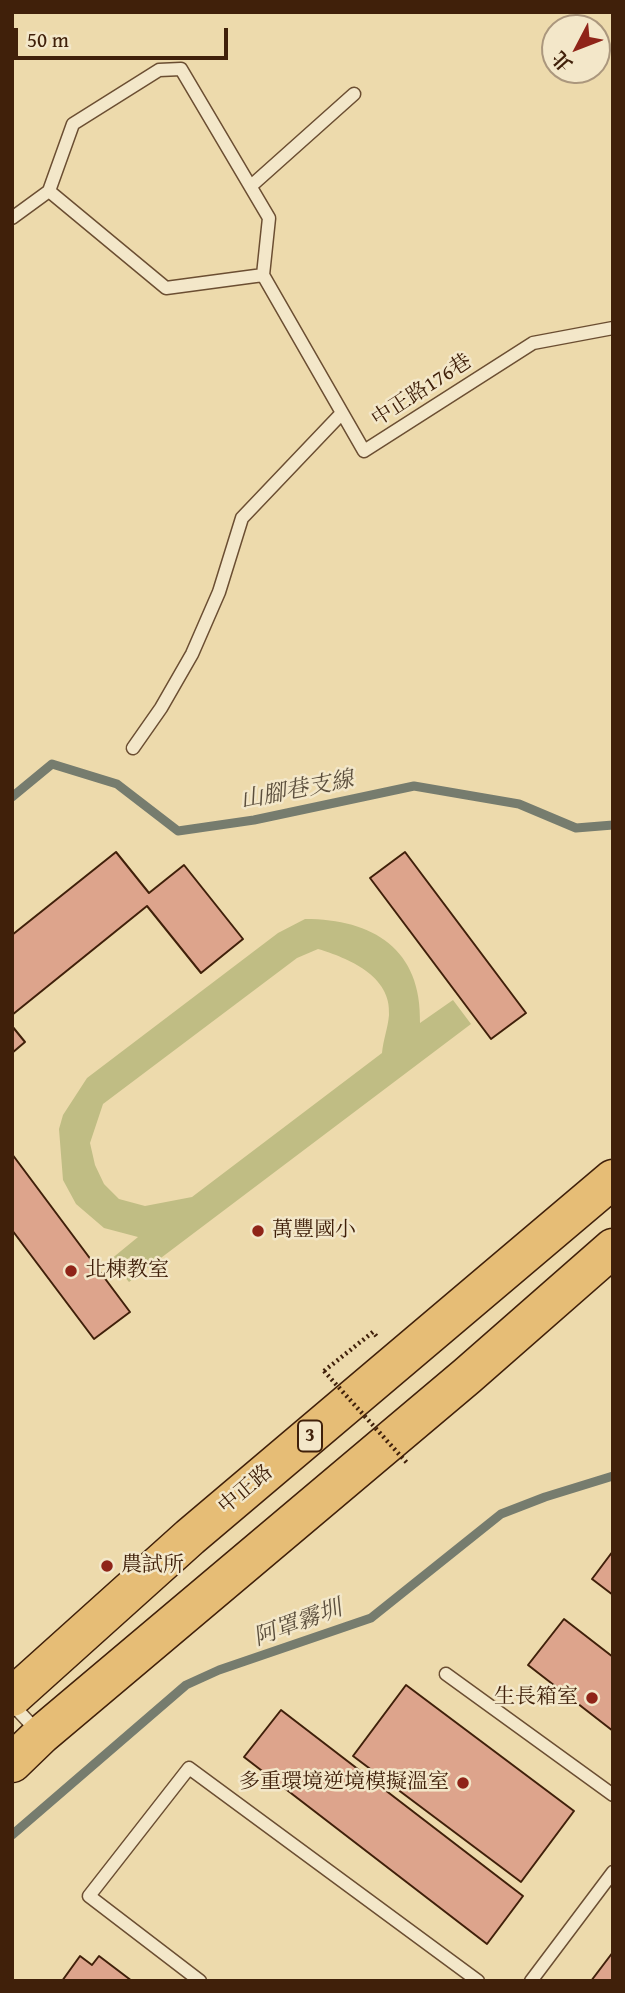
<!DOCTYPE html>
<html>
<head>
<meta charset="utf-8">
<style>
	body { margin:0 }
	#map { position:relative; width:625px; height:1993px; overflow:hidden; background:#eddaac; font-family:"Gentium Book Plus","Noto Serif TC",serif }
	canvas { display:block }
	.frame { position:absolute; inset:0; border:14px solid #40200a; pointer-events:none }
	.north { position:absolute; left:541px; top:14px; width:70px; height:70px; box-sizing:border-box; background:#f3e7c9; border:2px solid #ab977d; border-radius:50%; rotate:228deg; font-size:19px; font-weight:700; line-height:28px; text-align:center; color:#40200a }
	.north::after { content:''; display:block; margin:auto; width:24px; height:32px; background:#8f2418; clip-path:polygon(50% 0,100% 100%,50% 72%,0 100%) }
	.scale { position:absolute; left:14px; top:28px; width:214px; height:32px; box-sizing:border-box; border:4px solid #40200a; border-top:0; padding-left:9px; font-size:21px; line-height:24px; white-space:nowrap; color:#40200a; -webkit-text-stroke:5px #f3e7c9; paint-order:stroke }
</style>
</head>
<body>
<div id="map">
<canvas width="625" height="1993"></canvas>
<div class="frame"></div>
<div class="north">北</div>
<div class="scale">50 m</div>
</div>
<script>
const c = document.querySelector('canvas').getContext('2d');
c.lineJoin = 'round';
function paint(path, color) {
  c.fillStyle = color;
  c.fill(path, 'evenodd');
}
function stroke(path, color, width, dash) {
  c.strokeStyle = color;
  c.lineWidth = width;
  c.lineCap = dash ? 'butt' : 'round';
  c.setLineDash(dash || []);
  c.stroke(path);
}
function drawText(font, color, halo, rows, align = 'center') {
  c.font = font + ' "Gentium Book Plus","Noto Serif TC",serif';
  c.lineWidth = 5;
  c.setLineDash([]);
  c.textBaseline = 'middle';
  c.strokeStyle = halo;
  c.fillStyle = color;
  for (const [text, x, y, turn = 0] of rows) {
    c.save();
    c.translate(x, y);
    c.rotate((+turn || 0) * Math.PI / 180);
    c.textAlign = isNaN(turn) ? turn : align;
    if (halo) c.strokeText(text, 0, 0);
    c.fillText(text, 0, 0);
    c.restore();
  }
}
const green = new Path2D(`
	M305 919C373 919 422 949 420 1023L453 1000 471 1024 129 1282 110 1260 138 1237 104 1228 76 1204 63 1180 59 1129 63 1115 87 1078 278 933ZM318 949C348 958 392 976 389 1015 388 1028 383 1040 382 1053L192 1197 145 1206 119 1199 104 1184 95 1165 90 1143 103 1104 297 958Z`);
const stream = new Path2D(`
	M12 797 52 764 117 784 178 831 254 820 414 786 519 804 576 828 613 825
	M12 1835 186 1685 219 1670 371 1618 501 1514 545 1497 613 1476`);
const building = new Path2D(`
	M116 852 149 893 184 865 243 939 201 973 147 906 12 1015V935Z
	M405 852 526 1013 491 1039 370 878Z
	M12 1026 25 1042 12 1053Z
	M12 1154 130 1312 94 1339 12 1230Z
	M613 1551V1595L592 1579Z
	M564 1619 613 1657V1731L528 1665Z
	M406 1685 574 1811 521 1882 353 1756Z
	M281 1710 523 1896 487 1944 244 1757Z
	M613 1952V1981H591Z
	M80 1956 92 1965 99 1956 132 1981H62Z`);
const path = new Path2D(`
	M324 1371 373 1332 377 1337`);
const lane = new Path2D(`
	M251 186 354 94
	M49 191 73 124 159 70 181 69 269 218 263 275
	M12 218 49 191 166 288 263 275
	M263 275 364 451 533 343 613 328
	M133 748 161 708 192 654 219 592 242 518 342 413
	M446 1674 613 1795
	M12 1704 38 1732
	M200 1981 89 1896 189 1768 478 1981
	M531 1981 613 1872`);
const primary = new Path2D(`
	M12 1697 190 1537 613 1179
	M12 1763 41 1735 467 1376 613 1248`);
const pathBridge = new Path2D(`
	M324 1371 407 1463`);
const markers = [
	[258,1231,7,"#8f2418"],
	[71,1271,7,"#8f2418"],
	[107,1566,7,"#8f2418"],
	[592,1698,7,"#8f2418"],
	[463,1783,7,"#8f2418"]
];
const shields = [
	[310,1436,24]
];
const shieldNames = [
	["3",310,1436]
];
const streetNames = [
	["中正路176巷",422,391,-33],
	["中正路",246,1490,-40]
];
const poiNames = [
	["萬豐國小",272,1231],
	["北棟教室",85,1271],
	["農試所",121,1566],
	["生長箱室",578,1698,"right"],
	["多重環境逆境模擬溫室",449,1783,"right"]
];
const waterNames = [
	["山腳巷支線",297,791,-11],
	["阿罩霧圳",298,1624,-20]
];
paint(green, '#c0bd84');
stroke(stream, '#767c6e', 9);
paint(building, '#dda48c');
stroke(building, '#40200a', 2);
stroke(lane, '#6b4e32', 15);
stroke(primary, '#40200a', 41);
stroke(path, '#40200a', 4.5, [2, 3.5]);
stroke(lane, '#f3e7c9', 12);
stroke(primary, '#e6bd76', 38);
stroke(pathBridge, '#40200a', 4.5, [2, 3.5]);
for (const [x, y, r, color] of markers) {
  const dot = new Path2D();
  dot.arc(x, y, r, 0, 2 * Math.PI);
  c.fillStyle = color;
  c.fill(dot);
  stroke(dot, '#f3e7c9', 2.5);
}
for (const [x, y, w] of shields) {
  const box = new Path2D();
  box.roundRect(x - w / 2, y - 15.5, w, 31, 5);
  c.fillStyle = '#f3e7c9';
  c.fill(box);
  stroke(box, '#40200a', 2);
}
drawText('bold 19px', '#40200a', null, shieldNames);
drawText('21px', '#40200a', '#f3e7c9', streetNames);
drawText('21px', '#40200a', '#f3e7c9', poiNames, 'left');
drawText('italic 23px', '#5b4e3c', '#f3e7c9', waterNames);
</script>
</body>
</html>
